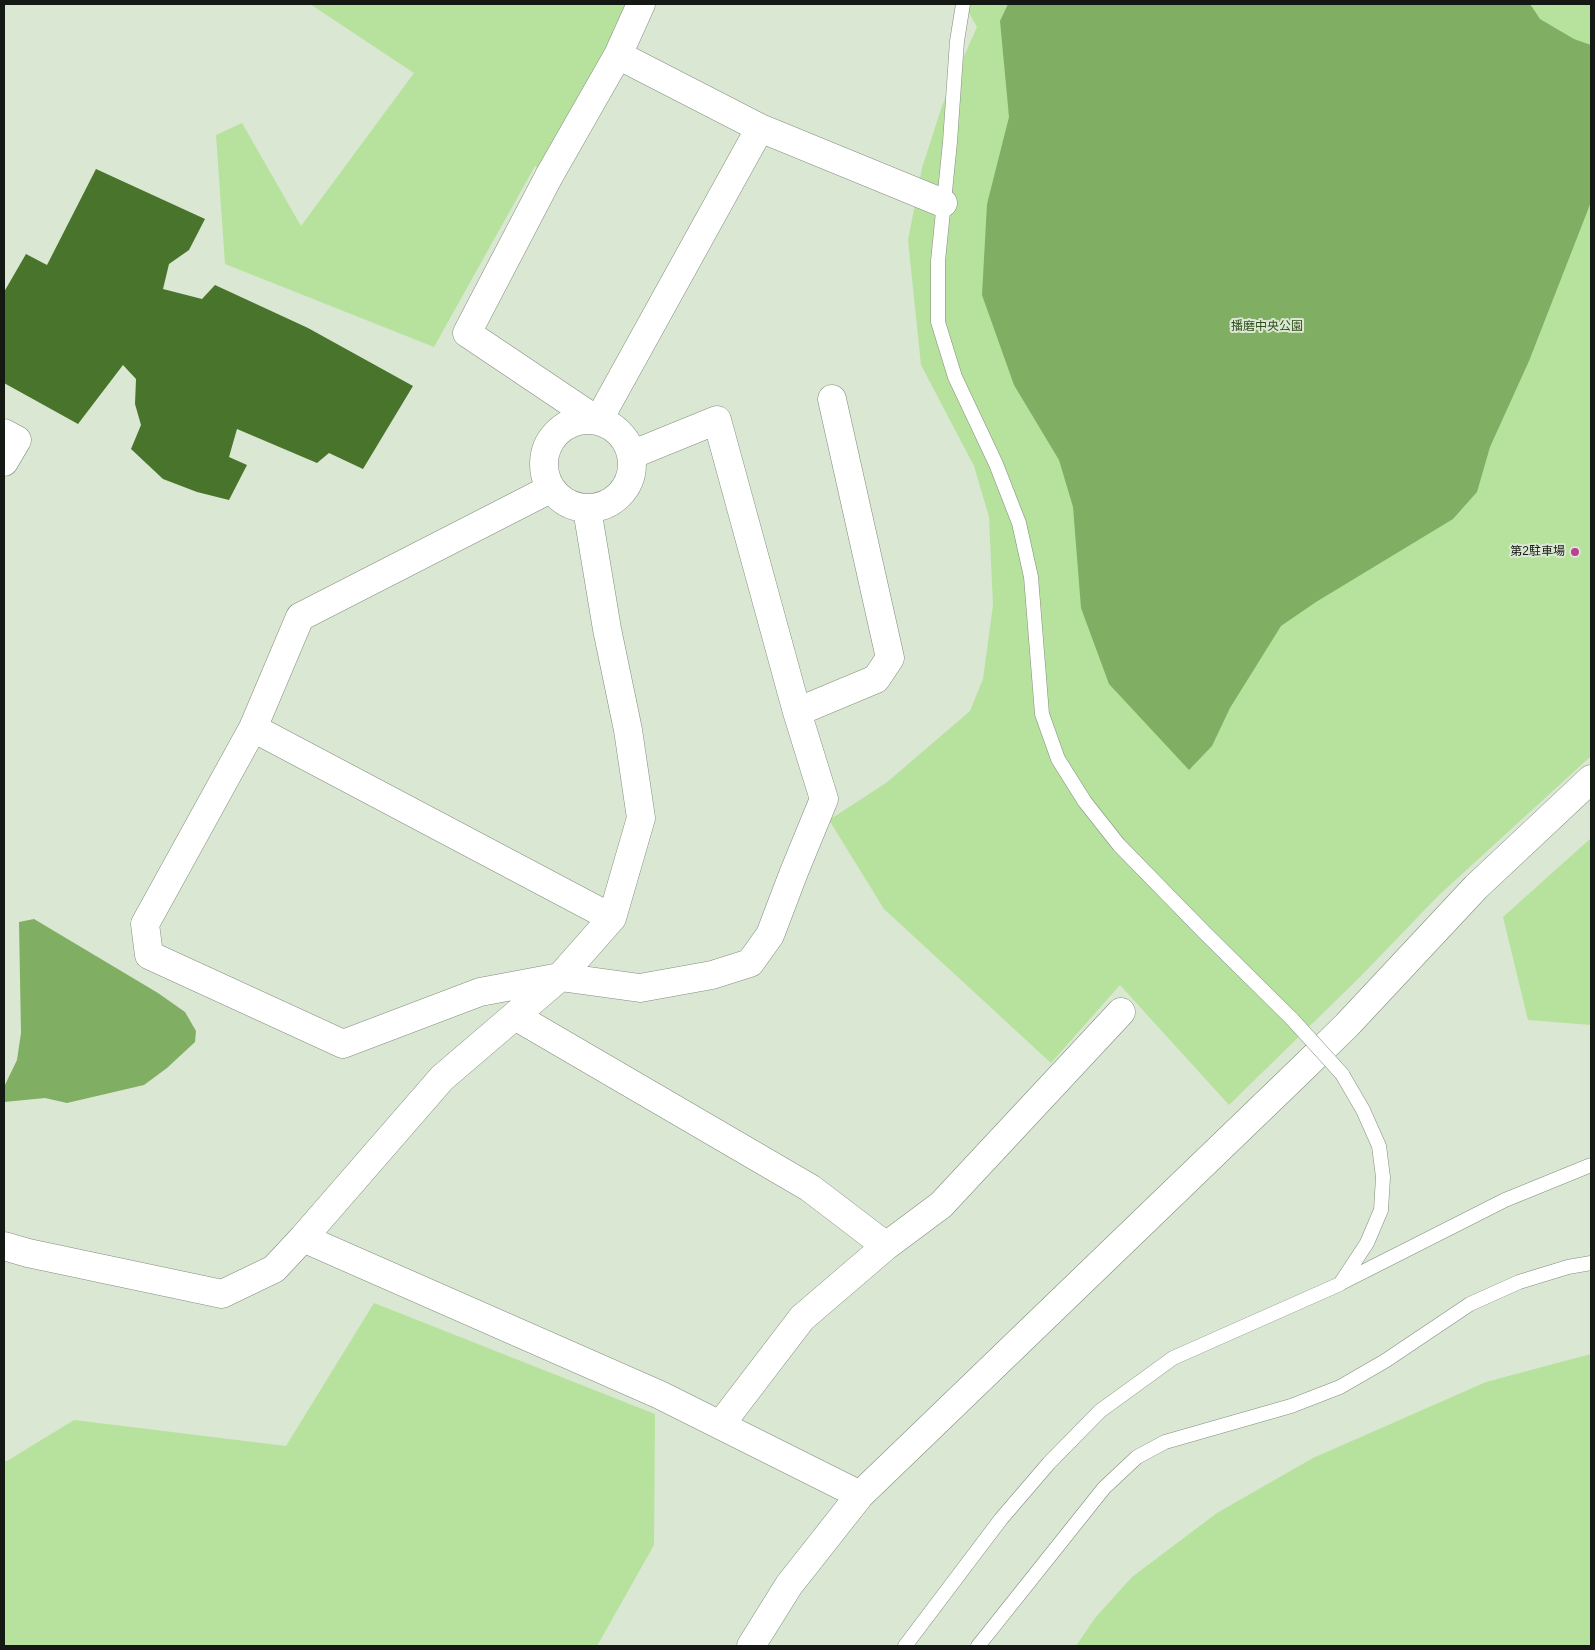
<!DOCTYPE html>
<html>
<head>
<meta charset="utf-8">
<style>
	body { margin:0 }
	#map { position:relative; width:1595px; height:1650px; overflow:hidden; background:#dae7d3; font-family:Helvetica,sans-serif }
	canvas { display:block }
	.frame { position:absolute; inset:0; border:5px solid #151913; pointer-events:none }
</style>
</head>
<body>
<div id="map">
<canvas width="1595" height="1650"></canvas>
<div class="frame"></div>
</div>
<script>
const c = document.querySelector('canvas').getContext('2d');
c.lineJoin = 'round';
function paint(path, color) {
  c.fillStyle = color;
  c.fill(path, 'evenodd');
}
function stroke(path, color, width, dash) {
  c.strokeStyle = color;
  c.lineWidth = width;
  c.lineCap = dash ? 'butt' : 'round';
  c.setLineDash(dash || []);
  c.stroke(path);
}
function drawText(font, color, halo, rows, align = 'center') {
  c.font = font + ' Helvetica,"Noto Sans JP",sans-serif';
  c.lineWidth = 4;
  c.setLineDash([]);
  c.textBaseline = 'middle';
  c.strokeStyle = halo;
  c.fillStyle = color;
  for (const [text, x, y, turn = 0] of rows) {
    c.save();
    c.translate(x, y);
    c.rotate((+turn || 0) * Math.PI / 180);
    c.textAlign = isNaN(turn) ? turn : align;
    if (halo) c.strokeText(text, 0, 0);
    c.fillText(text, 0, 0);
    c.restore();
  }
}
const green = new Path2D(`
	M310 4H641L549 176 535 166 434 347 225 264 216 135 242 123 301 226 414 73Z
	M964 4H1591V756L1438 896 1361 976 1229 1105 1120 985 1051 1063 884 909 829 820 886 783 970 711 983 679 993 605 989 517 974 466 921 365 908 240 922 168 942 106 977 27Z
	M1591 838V1025L1528 1020 1503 917Z
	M374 1303 655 1414 654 1545 597 1646H4V1461H7L74 1420 286 1446Z
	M1591 1354V1646H1076L1095 1618 1132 1577 1217 1513 1313 1458 1486 1382Z`);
const water = new Path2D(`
	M1008 4H1530L1540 19 1574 39 1591 45V202L1529 361 1490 447 1477 492 1453 519 1316 602 1281 626 1230 708 1212 746 1189 770 1109 684 1081 608 1073 507 1059 460 1014 385 982 295 987 204 1009 117 1000 21Z
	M34 919 158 993 185 1012 196 1031 195 1042 167 1068 144 1085 67 1103 45 1098 4 1102V1087L17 1060 21 1033 19 922Z`);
const building = new Path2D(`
	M96 169 205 219 189 250 169 264 163 289 202 299 215 285 308 328 413 386 363 469 329 453 317 463 237 429 229 457 247 465 229 500 197 492 163 479 131 449 141 425 135 404 136 379 123 365 78 424 4 383V292L26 254 47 265Z`);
const service = new Path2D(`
	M963 4 957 41 950 142 938 261V322L955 377 996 464 1019 523 1031 577 1042 714 1058 759 1085 802 1119 845 1204 932 1292 1019
	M1341 1283 1505 1200 1591 1165
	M905 1646 1001 1519 1049 1463 1100 1411 1173 1358 1340 1284 1367 1243 1381 1210 1383 1177 1379 1146 1363 1110 1342 1074
	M978 1646 1104 1488 1137 1457 1165 1442 1291 1406 1340 1387 1385 1361 1470 1304 1519 1282 1568 1267 1591 1263`);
const minor = new Path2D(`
	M641 4 618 55 760 128 943 203
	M618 55 549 176 467 333 598 421 760 128
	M544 464a44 44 0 1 1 88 0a44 44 0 1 1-88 0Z
	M4 433 17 440 4 462
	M550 489 300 617 253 728 612 918
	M797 712 876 679 890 658 832 399
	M253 728 145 924 149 955 343 1044 480 992 560 977 640 988 712 975 750 963 770 935 794 872 824 799 797 712 717 420 631 455
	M515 1016 810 1188 886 1246
	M303 1238 660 1395 860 1495
	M4 1246 28 1253 222 1294 274 1269 303 1238 442 1078 560 977 612 918 641 818 628 730 607 629 587 509
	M721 1424 802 1318 886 1246 941 1205 1121 1012
	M751 1646 789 1585 860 1495 1303 1068 1347 1025 1476 887 1591 779`);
const serviceBridge = new Path2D(`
	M1292 1019 1342 1074`);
const markers = [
	[1575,552,5,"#bd4192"]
];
const parkNames = [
	["播磨中央公園",1267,327]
];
const poiNames = [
	["第2駐車場",1565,552]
];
paint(green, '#b7e29d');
paint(water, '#80ae63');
paint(building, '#49742b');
stroke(service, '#828d7c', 15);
stroke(minor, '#828d7c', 29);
stroke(service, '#fff', 14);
stroke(minor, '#fff', 28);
stroke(serviceBridge, '#828d7c', 15, []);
stroke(serviceBridge, '#fff', 14);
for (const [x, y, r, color] of markers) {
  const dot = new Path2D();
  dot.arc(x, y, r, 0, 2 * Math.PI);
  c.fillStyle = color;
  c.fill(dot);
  stroke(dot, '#dae7d3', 2);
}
drawText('12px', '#2f4e1a', '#dae7d3', parkNames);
drawText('12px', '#151913', '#dae7d3', poiNames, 'right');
</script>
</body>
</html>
